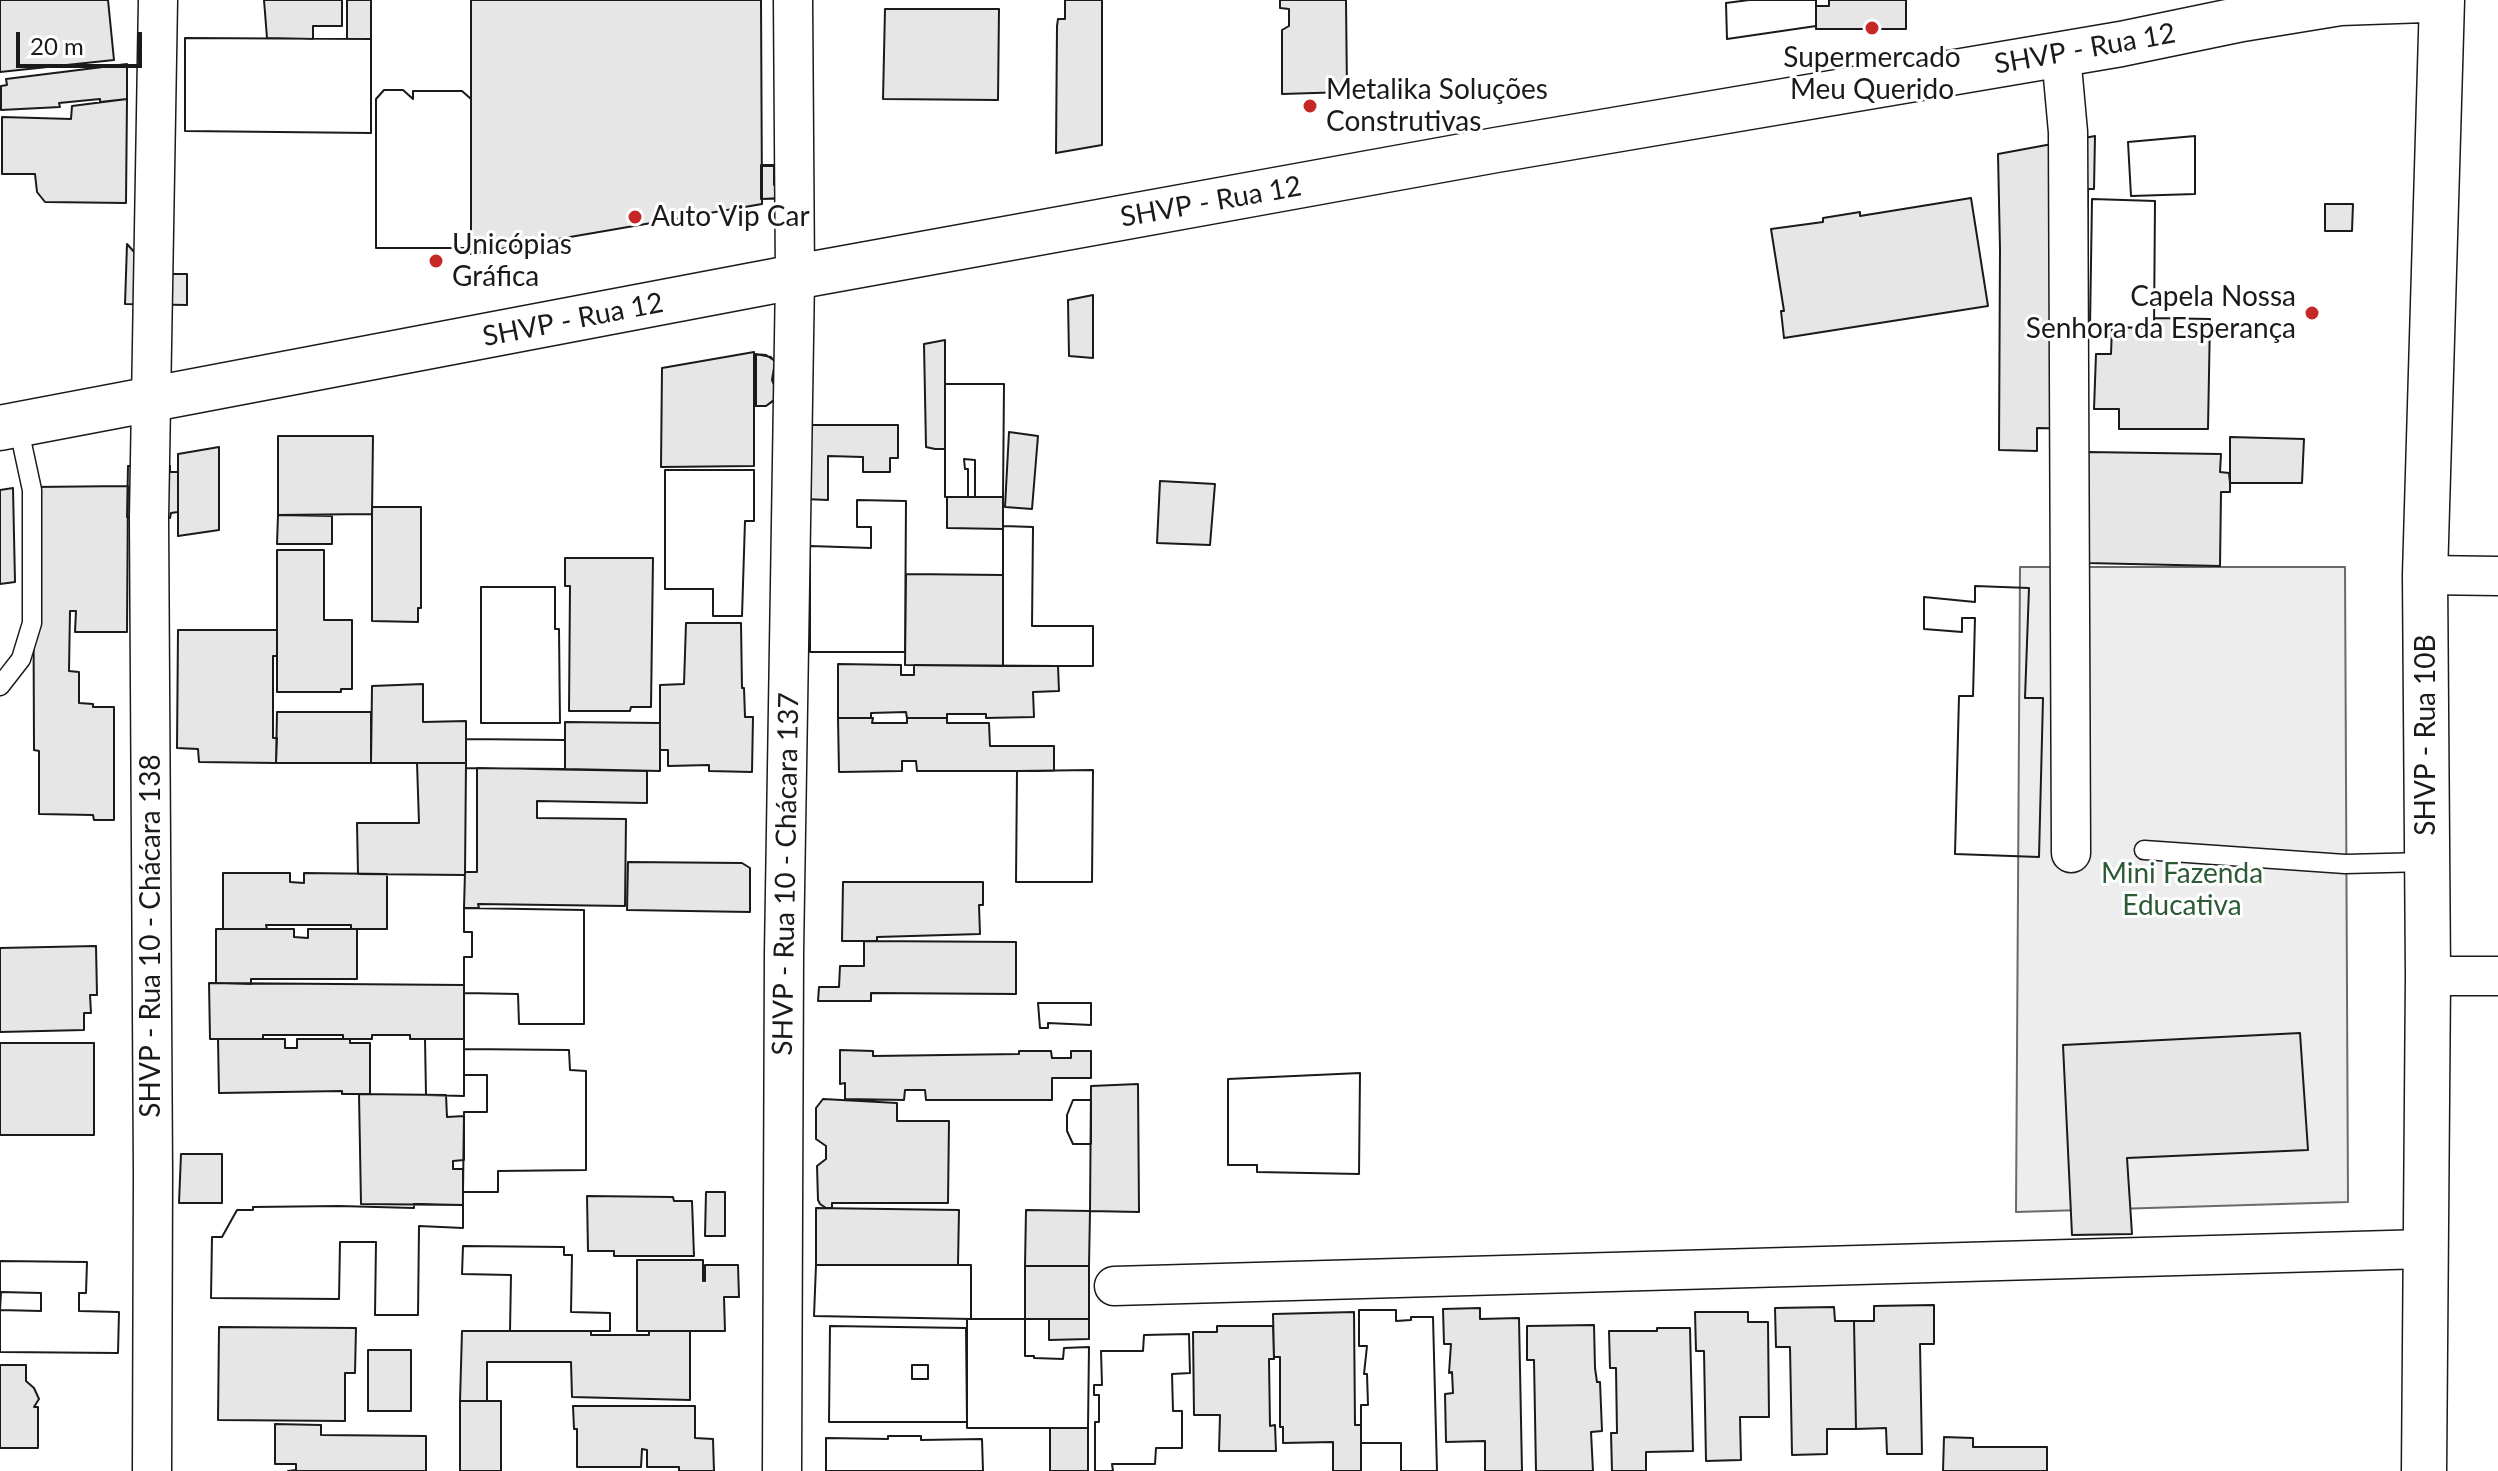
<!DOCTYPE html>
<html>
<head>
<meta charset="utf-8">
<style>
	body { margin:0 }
	#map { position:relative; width:2498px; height:1471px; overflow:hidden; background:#fff; font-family:Lato,sans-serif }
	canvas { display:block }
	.scale { position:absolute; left:16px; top:32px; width:126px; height:36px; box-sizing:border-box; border:4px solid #1a1a1a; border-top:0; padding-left:10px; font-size:24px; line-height:28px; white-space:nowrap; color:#1a1a1a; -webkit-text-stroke:6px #fff; paint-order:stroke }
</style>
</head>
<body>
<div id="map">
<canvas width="2498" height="1471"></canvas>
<div class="scale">20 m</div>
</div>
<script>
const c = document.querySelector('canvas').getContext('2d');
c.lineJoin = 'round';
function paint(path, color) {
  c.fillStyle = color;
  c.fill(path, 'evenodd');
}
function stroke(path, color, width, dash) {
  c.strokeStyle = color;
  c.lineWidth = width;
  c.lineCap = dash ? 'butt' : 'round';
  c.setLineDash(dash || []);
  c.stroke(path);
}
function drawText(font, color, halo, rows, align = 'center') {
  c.font = font + ' Lato,sans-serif';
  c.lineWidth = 6;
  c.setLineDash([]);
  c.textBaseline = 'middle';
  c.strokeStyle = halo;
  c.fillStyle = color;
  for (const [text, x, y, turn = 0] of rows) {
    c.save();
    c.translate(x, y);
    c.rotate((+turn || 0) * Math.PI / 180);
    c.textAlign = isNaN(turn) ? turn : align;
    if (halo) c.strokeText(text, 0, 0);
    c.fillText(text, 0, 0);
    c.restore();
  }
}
const built = new Path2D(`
	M2020 567H2345L2348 1202 2016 1212Z`);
const building = new Path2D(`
	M0 0H108L114 60 0 72Z
	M264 0H342V26H313V39L267 38Z
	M347 0H371V39H347Z
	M471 0H761L762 204 471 254Z
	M1065 0H1102V145L1056 153 1057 26 1058 19H1065Z
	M1280 0H1346L1347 92 1282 94V30L1289 26V9L1280 8Z
	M1749 0H1816V26L1727 39 1726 3Z
	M1749 0H1816V26L1727 39 1726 3Z
	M1829 0H1906V29H1816V6H1829Z
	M885 9H999L998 100 883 99Z
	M185 38 371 39V133L185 131Z
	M185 38 371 39V133L185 131Z
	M127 64V99L100 102V99L59 103 60 107 1 110V86L7 85 6 79Z
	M384 90H403L413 99V91H462L471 99V248H376V99Z
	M384 90H403L413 99V91H462L471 99V248H376V99Z
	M127 99 126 203 45 202 37 192 35 174H2V117L71 119 72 106Z
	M2095 136 2094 189H2088L2086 429 2037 428V451L1999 450 2000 249 1998 154Z
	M2195 136V194L2131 196 2128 142Z
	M2195 136V194L2131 196 2128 142Z
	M761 165H775V183H783L807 198 761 199Z
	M762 166H774V185H781V198L762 199Z
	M762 166H774V185H781V198L762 199Z
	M1971 198 1988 306 1784 338 1781 311H1784L1771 229 1823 222V218L1860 212V216Z
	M2092 199 2155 201 2154 328 2090 327Z
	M2092 199 2155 201 2154 328 2090 327Z
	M2325 204H2353L2352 231H2325Z
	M127 244 154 274H187V305L125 304Z
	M1093 295V358L1069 356 1068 300Z
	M2154 318 2210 319 2208 429H2119V409H2094L2096 354H2111L2112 327 2154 328Z
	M945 340V449H935L926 447 924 344Z
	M754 352V466L661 467 662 368Z
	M754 354 766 355 775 361 776 359 779 397 766 406H754Z
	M756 354 771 357 775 362 772 380 779 396 766 406H756Z
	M756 354 771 357 775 362 772 380 779 396 766 406H756Z
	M945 384H1004L1003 497H975V460L964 459 965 469H968V497H945Z
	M945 384H1004L1003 497H975V460L964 459 965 469H968V497H945Z
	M804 425H898V458H890V472H863V457L828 456V500L804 499Z
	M1009 432 1038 436 1032 509 1005 507Z
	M278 436H373L372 514 278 515Z
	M2230 437 2304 439 2302 483H2230Z
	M219 447V530L178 536V454Z
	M2087 452 2221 454 2220 472 2229 473 2230 483V492H2221L2220 566 2086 563Z
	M128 466H170V472H178V512L171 513 170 518 127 517Z
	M665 470H754V521H745L742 616H713V589H665Z
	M665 470H754V521H745L742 616H713V589H665Z
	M1160 481 1215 484 1210 545 1157 543Z
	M128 486 127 632H75L76 611H70L69 671 79 672V703L93 704V707H114V820H94L93 815 39 814V751L34 750 33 487Z
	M13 488 15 582 0 584V490Z
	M947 497H1003V529L947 528Z
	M857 500 906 501 905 652H810V546L871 548V527H857Z
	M857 500 906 501 905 652H810V546L871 548V527H857Z
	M372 507H421V608H418V622L372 621Z
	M278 515 332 516V544H277Z
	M1003 526 1033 527 1032 626H1093V666H1003Z
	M1003 526 1033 527 1032 626H1093V666H1003Z
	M277 550H324V620H352V689H341V692H277Z
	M565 558H653L651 707H631L630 711H569L570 586H565Z
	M906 574 1003 575V666L905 665Z
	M1975 586 2029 588 2025 698H2043L2039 857 1955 854 1959 696H1973L1975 618H1962V632L1924 629V597L1975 602Z
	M1975 586 2029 588 2025 698H2043L2039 857 1955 854 1959 696H1973L1975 618H1962V632L1924 629V597L1975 602Z
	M481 587H555V629H559L560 723H481Z
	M481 587H555V629H559L560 723H481Z
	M686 623H741L742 688H744L745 717H753L752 772 709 771V765L668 766V750H660V685L684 684Z
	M178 630H277V656H273V738H277L276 763 199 762 198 749 177 748Z
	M838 664 901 665V675H914V665L1058 666 1059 691 1033 692 1034 717 986 718V714H947V718H907L906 712 871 713V718H838Z
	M423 684V722L466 721V763H371L372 686Z
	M277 712H371V763H276Z
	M838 718H873L872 723H907V718H947V723H989L990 746H1054V771H917L916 761H902V771L839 772Z
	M565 722 660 723V771L565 769Z
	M466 739 565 740V769L466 768Z
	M466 739 565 740V769L466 768Z
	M417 763H466L465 875 358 874 357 823H419Z
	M477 768 647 771V803L537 801V818L626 819 625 906 478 904 479 908H464L465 872H477Z
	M1093 770 1092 882H1016L1017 771Z
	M1093 770 1092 882H1016L1017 771Z
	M628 862 742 863 750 868V912L627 910Z
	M223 873H290V882L304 883V873L387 874V929H351V925H266L267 929H223Z
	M843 882H983V905H979L980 934 877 937V941H842Z
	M464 908 584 910V1024H519L518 994 464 993V957H472V932H464Z
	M464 908 584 910V1024H519L518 994 464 993V957H472V932H464Z
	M216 929H294V937L308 938V929H357V979H251V984L216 983Z
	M864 941 1016 942V994L871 993V1001H818L819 987H839L840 966H864Z
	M96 946 97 995H90L91 1013H84V1030L0 1032V948Z
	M209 983 464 985V1039H410V1035H372V1039H343V1035H263V1039H210Z
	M1038 1003H1091V1025L1048 1023V1028H1040Z
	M1038 1003H1091V1025L1048 1023V1028H1040Z
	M2300 1033 2308 1150 2127 1158 2132 1234 2072 1235 2063 1045Z
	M218 1039H285V1048H297V1039H350V1043H370V1094H342V1091L219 1093Z
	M425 1039H464V1096L426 1095Z
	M425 1039H464V1096L426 1095Z
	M0 1043H94V1135H0Z
	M464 1049 569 1050 570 1070 586 1071V1170L498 1171V1192H463L464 1112H487V1075H464Z
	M464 1049 569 1050 570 1070 586 1071V1170L498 1171V1192H463L464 1112H487V1075H464Z
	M840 1050 873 1051V1056L1019 1054V1051H1051L1052 1058H1071V1051H1091V1078H1052V1100H926L925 1090H905L904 1100 845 1099V1083L840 1084Z
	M1360 1073 1359 1174 1257 1172V1165H1228V1079Z
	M1360 1073 1359 1174 1257 1172V1165H1228V1079Z
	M1138 1084 1139 1212 1090 1211 1091 1086Z
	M359 1094 446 1095 447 1117 464 1116V1160L453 1161V1169H463V1205L361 1204Z
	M823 1099 897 1103V1121H949L948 1203H832V1208H826L820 1204 818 1200 817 1166 826 1159V1146L816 1139V1108Z
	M1073 1100H1091V1144H1073L1067 1131V1115Z
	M1073 1100H1091V1144H1073L1067 1131V1115Z
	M181 1154H222V1203H179Z
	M706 1192H725V1236H705Z
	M587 1196 673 1197 674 1201H692L694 1256H614V1251H588Z
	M414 1204 463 1205V1228L419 1226 418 1315H375L376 1242H340L339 1299 211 1298 212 1237H222L237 1210H253V1207L339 1206 414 1208Z
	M414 1204 463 1205V1228L419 1226 418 1315H375L376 1242H340L339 1299 211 1298 212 1237H222L237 1210H253V1207L339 1206 414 1208Z
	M816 1208 959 1210 958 1265H816Z
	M1026 1210 1090 1211 1089 1266H1025Z
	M463 1246 564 1247V1255H572L571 1312 610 1313V1331H510L511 1275 462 1274Z
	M463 1246 564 1247V1255H572L571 1312 610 1313V1331H510L511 1275 462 1274Z
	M637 1260H703V1281H705V1265H738L739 1297H724L725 1331H637Z
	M0 1261 87 1262 86 1293H79V1311L119 1312 118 1353 0 1352ZM1 1292 41 1293V1311L0 1310Z
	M0 1261 87 1262 86 1293H79V1311L119 1312 118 1353 0 1352ZM1 1292 41 1293V1311L0 1310Z
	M816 1265H971V1319L814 1316Z
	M816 1265H971V1319L814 1316Z
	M1025 1266H1089V1319H1025Z
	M1934 1305V1344H1920L1922 1454H1887L1886 1428 1856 1429 1854 1321H1874V1306Z
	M1834 1307 1835 1321H1854L1856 1429H1827V1454L1792 1455 1790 1347H1776L1775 1308Z
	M1480 1308V1319L1519 1318 1522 1471H1485V1441L1446 1442 1445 1394 1453 1393 1452 1372 1449 1373 1451 1344H1444L1443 1309Z
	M1359 1310H1396V1321L1411 1320V1317H1433L1437 1471H1401V1443H1361V1405H1368L1367 1374H1364L1367 1346H1359Z
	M1359 1310H1396V1321L1411 1320V1317H1433L1437 1471H1401V1443H1361V1405H1368L1367 1374H1364L1367 1346H1359Z
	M1354 1312 1355 1425H1361V1471H1333V1442L1283 1443V1427H1280V1357H1274L1273 1314Z
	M1695 1312H1748V1322H1768L1769 1417H1740L1741 1460 1706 1461 1704 1351H1696Z
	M967 1319H1025V1356H1034V1358L1063 1359 1064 1348 1089 1347 1088 1428H967Z
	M967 1319H1025V1356H1034V1358L1063 1359 1064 1348 1089 1347 1088 1428H967Z
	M1049 1319H1089V1339L1049 1340Z
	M1594 1325 1595 1368 1597 1382H1600L1602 1431 1591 1432 1593 1471H1536L1534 1360H1527V1326Z
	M830 1326 966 1328 967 1422H829ZM912 1365H928V1379H912Z
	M830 1326 966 1328 967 1422H829ZM912 1365H928V1379H912Z
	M1217 1326H1273L1274 1359H1269L1270 1426 1275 1425 1276 1451H1219L1220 1415H1194L1193 1332H1217Z
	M219 1327 356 1328 355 1373H345V1421L218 1420Z
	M1657 1328H1690L1693 1451 1646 1452V1471H1612L1611 1433H1617L1616 1368H1610L1609 1331H1657Z
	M462 1331H591V1335H649V1331H690V1400L572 1397 571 1362H487V1401H460Z
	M1189 1334 1190 1373 1172 1374 1173 1411H1182V1448H1156L1155 1464H1112L1113 1471H1095V1422H1099V1395H1094V1385H1102L1101 1351H1143L1144 1335Z
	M1189 1334 1190 1373 1172 1374 1173 1411H1182V1448H1156L1155 1464H1112L1113 1471H1095V1422H1099V1395H1094V1385H1102L1101 1351H1143L1144 1335Z
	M368 1350H411V1411H368Z
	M0 1365H26V1381L34 1388 39 1399 34 1407H38V1448H0Z
	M460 1401H501V1471H460Z
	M573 1406H695V1438L713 1439 714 1471H679V1467H647V1450L642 1449 641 1467H577V1429H574Z
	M275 1424 321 1425V1435L426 1436V1471H288L296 1470V1464H275Z
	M1050 1428H1088V1471H1050Z
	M888 1436H921V1440L982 1439 983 1471H826V1438L888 1439Z
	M888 1436H921V1440L982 1439 983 1471H826V1438L888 1439Z
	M1944 1437 1973 1438V1447H2047V1471H1943Z`);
const lane = new Path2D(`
	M0 686 21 659 32 623V490L18 425
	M2144 850 2345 864 2427 862`);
const street = new Path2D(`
	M2061 55 2068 132 2071 853
	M2425 575 2498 576
	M2428 976H2498
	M1114 1286 2425 1249
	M152 1471 153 1174 149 518 158 0
	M782 1471 784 953 795 277 793 0`);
const secondary = new Path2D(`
	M0 428 795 277 1496 150 2121 44 2242 19 2340 3 2425 0
	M2424 1471 2428 976 2425 575 2442 0`);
const markers = [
	[1872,28,8,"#c62828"],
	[1310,106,8,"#c62828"],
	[635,217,8,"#c62828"],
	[436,261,8,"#c62828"],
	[2312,313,8,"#c62828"]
];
const streetNames = [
	["SHVP - Rua 12",2085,49,-10],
	["SHVP - Rua 12",1211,202,-10],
	["SHVP - Rua 12",573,320,-11],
	["SHVP - Rua 10B",2426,735,-90],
	["SHVP - Rua 10 - Chácara 137",786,874,-89],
	["SHVP - Rua 10 - Chácara 138",151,936,-90]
];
const poiNames = [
	["Supermercado",1872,58,"center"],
	["Meu Querido",1872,90,"center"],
	["Metalika Soluções",1326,90],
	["Construtivas",1326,122],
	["Auto Vip Car",651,217],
	["Unicópias",452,245],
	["Gráfica",452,277],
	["Capela Nossa",2296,297,"right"],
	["Senhora da Esperança",2296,329,"right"]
];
const parkNames = [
	["Mini Fazenda",2182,874],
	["Educativa",2182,906]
];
paint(built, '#ededed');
stroke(built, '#6a6a6a', 2);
paint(building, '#e6e6e6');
stroke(building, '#1a1a1a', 2);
stroke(lane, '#1a1a1a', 21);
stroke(street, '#1a1a1a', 41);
stroke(secondary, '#1a1a1a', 47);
stroke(lane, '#fff', 18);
stroke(street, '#fff', 38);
stroke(secondary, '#fff', 44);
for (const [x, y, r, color] of markers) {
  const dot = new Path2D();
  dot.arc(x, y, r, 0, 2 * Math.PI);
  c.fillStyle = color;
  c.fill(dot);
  stroke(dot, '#fff', 3);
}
drawText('28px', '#1a1a1a', '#fff', streetNames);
drawText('28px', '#1a1a1a', '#fff', poiNames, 'left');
drawText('28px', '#2b5a34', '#fff', parkNames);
</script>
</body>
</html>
